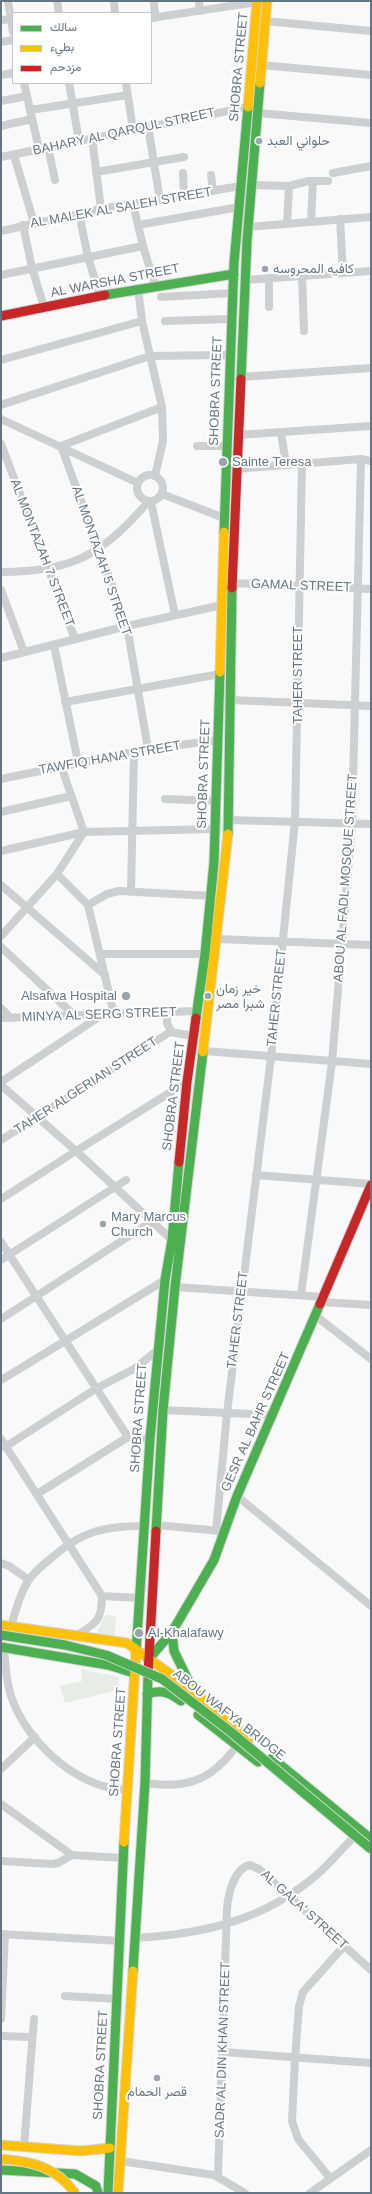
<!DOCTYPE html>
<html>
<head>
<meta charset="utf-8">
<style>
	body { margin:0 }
	#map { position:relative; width:372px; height:2194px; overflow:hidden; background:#f9f9f9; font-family:Arial,Vazirmatn,sans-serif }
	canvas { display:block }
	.frame { position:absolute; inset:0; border:2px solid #657683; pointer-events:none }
	.legend { position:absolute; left:12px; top:12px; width:140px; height:72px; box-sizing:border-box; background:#fff; border:1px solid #c1c8cd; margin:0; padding:5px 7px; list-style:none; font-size:12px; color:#657683 }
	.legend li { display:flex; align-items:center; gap:8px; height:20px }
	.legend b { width:20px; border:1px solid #c1c8cd }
</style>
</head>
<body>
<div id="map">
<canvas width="372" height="2194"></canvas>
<div class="frame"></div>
<ul class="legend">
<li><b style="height:5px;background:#4caf50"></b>سالك</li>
<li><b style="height:5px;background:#ffc107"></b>بطيء</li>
<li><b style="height:5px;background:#c62828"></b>مزدحم</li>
</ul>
</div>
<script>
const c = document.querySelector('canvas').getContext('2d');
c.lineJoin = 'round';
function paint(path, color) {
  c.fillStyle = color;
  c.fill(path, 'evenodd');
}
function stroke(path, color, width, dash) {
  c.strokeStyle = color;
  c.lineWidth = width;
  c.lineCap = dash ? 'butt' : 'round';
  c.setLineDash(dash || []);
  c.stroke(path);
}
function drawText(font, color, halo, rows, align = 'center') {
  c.font = font + ' Arial,Vazirmatn,sans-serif';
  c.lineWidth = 4;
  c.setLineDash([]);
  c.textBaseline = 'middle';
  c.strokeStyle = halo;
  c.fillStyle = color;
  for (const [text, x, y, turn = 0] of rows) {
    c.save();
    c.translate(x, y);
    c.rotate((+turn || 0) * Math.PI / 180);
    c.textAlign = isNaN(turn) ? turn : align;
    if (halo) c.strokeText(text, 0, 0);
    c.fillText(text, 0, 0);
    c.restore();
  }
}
const green = new Path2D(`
	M105 1615 116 1616 114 1645 93 1641Z
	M81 1669 119 1677 118 1690 65 1703 60 1686 82 1681Z`);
const street = new Path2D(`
	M8 1 13 32
	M57 1 59 13
	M114 1 115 13
	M154 1 155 18
	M199 1 200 11
	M151 18 257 2
	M1 20 11 19
	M265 21 371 31
	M1 42 13 40
	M261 65 371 75
	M1 75 13 73
	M24 83 39 149
	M69 83 79 141
	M126 83 133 130
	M1 101 27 96
	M30 110 128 95
	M258 113 371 123
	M1 126 32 119
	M148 126 160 200
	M92 138 101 209
	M48 147 55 180
	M14 155 34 223
	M1 157 248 107
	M96 172 184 157
	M183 173 184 196
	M333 173 371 166
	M211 175 213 191
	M252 185 289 186 309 181H328
	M133 204 143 246 155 285
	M79 214 88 257 100 296
	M340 219 343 273
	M311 222 313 181
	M287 224 289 186
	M23 225 32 268 44 307
	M138 225 239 207
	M248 227 371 217
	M1 231 101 209 241 186
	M1 275 143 246
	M302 276 304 331
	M269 278V307
	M245 280 371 271
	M138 288 142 321 162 407 163 441 155 476
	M161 297 233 293
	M165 321 231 319
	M1 360 142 321
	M241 377 371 368
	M1 405 150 356 230 355
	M1 419 138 483
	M281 433 286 464
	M238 435 371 426
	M1 444 75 639
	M197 446H227
	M236 469 361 459 371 461
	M137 488a13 13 0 1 1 26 0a13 13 0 1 1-26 0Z
	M162 494 224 518
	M151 502 175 615
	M1 572C72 572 102 555 148 502
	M232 583 371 589
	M1 590 24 652
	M54 645 78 762
	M1 658 127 626 222 605
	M231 700 371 706
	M65 702 220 674
	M148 749 127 626 61 446 162 407
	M1 779 148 749 219 740
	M165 799 216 801
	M1 812 71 796
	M229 820 371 824
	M1 851 84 832 215 829
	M57 874 88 905 114 1014
	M1 885 105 975
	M131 891 134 752
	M88 905 107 894 119 891 211 896
	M1 936 57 874 84 832 61 766
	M217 939 371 945
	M1 947 74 1015
	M100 954H205
	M1 1008 11 1018
	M167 1013V1023L171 1031
	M1 1018 197 1011
	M204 1051 371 1064
	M1 1082 102 1015
	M1 1085 76 1151 172 1240
	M1 1140 170 1032 194 1036
	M256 1175 371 1184
	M1 1199 76 1151 187 1082
	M1 1242 128 1437 150 1439
	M1 1260 126 1180
	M175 1287 324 1297
	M301 1295 332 1062 352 823 361 459
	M322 1302 371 1305
	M316 1316 371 1359
	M1 1319 151 1222
	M1 1380 165 1280
	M163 1410 273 1415
	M1 1439 102 1596C102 1621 96 1623 76 1636
	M5 1447 97 1388 134 1369 158 1350
	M37 1494 128 1437
	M237 1496 371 1606
	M156 1525 221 1531
	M216 1531 227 1413 271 1057 295 821 302 463
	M1 1563 9 1566 29 1580
	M102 1596 140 1598
	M11 1626C16 1611 19 1595 28 1581 33 1573 43 1565 50 1559 82 1531 103 1526 145 1526
	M4 1647C5 1664 6 1680 11 1696 24 1735 63 1774 103 1786 111 1788 120 1789 128 1790
	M1 1769 35 1737
	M145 1783C186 1789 212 1781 237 1745
	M1 1804 72 1855
	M1 1861 52 1864 58 1863 72 1855 123 1858
	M1 1934 120 1941
	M135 1938C205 1934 265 1920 319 1873 330 1863 340 1851 351 1840
	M65 1996 117 1999
	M1 2019 5 1935
	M1 2036 32 2037
	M223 2052 371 2063
	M24 2147 34 2019
	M121 2161 214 2175 245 2193
	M218 2176 227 1909C228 1895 234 1868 250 1865L259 1869 371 1970
	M330 2178 298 2139 292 2121 295 2059 299 2006 303 1992 344 1946
	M310 2193 371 2150`);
const fast = new Path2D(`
	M105 295 234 274
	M241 379 247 241 260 83
	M224 532 234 263 248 107
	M228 834 232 588
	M196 1018 205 954 214 862 220 672
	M156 1531 163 1410 175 1287 203 1052
	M172 1632 174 1651 192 1688
	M1 1647 108 1665 134 1673
	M136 1652 150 1439 165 1280 172 1240 179 1162
	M148 1660 172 1632 214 1560 237 1496 320 1304
	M147 1694C161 1689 169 1692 181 1701
	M198 1715 258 1762
	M272 1758 371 1839
	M133 1971 145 1783 148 1675
	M1 2170 75 2174 96 2186 98 2193
	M108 2193 124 1842`);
const slow = new Path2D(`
	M260 83 267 1
	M248 107 257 1
	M220 672 224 532
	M203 1052 228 834
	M1 1625 127 1643 194 1691 249 1739
	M124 1842 136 1652
	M1 2145 81 2151 110 2148
	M118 2193 133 1971`);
const jam = new Path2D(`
	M1 316 105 295
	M232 588 241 379
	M179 1162 187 1082 196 1018
	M320 1304 371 1185
	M148 1675 156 1531`);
const fastBridge = new Path2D(`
	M1 1635 65 1645 106 1655 162 1679 231 1732 371 1849`);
const slowBridge = new Path2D(`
	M1 2159C32 2161 56 2167 75 2193`);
const markers = [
	[259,141,4,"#99a4ac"],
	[265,269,4,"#99a4ac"],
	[223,462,5,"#99a4ac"],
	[126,996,5,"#99a4ac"],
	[208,996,4,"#99a4ac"],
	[103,1224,4,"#99a4ac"],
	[139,1633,5,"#99a4ac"],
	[157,2078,4,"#99a4ac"]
];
const streetNames = [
	["SHOBRA STREET",239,67,-85],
	["BAHARY AL QARQUL STREET",124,132,-12],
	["AL MALEK AL SALEH STREET",121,208,-10],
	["AL WARSHA STREET",115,281,-11],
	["SHOBRA STREET",216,391,-88],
	["AL MONTAZAH 7 STREET",42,553,69],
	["AL MONTAZAH 5 STREET",101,561,71],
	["GAMAL STREET",301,586,2],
	["TAHER STREET",298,675,-90],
	["TAWFIQ HANA STREET",110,758,-10],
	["SHOBRA STREET",204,774,-88],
	["ABOU AL FADL MOSQUE STREET",346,878,-86],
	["TAHER STREET",277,998,-84],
	["MINYA AL SERG STREET",99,1015,-2],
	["TAHER ALGERIAN STREET",86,1086,-33],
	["SHOBRA STREET",174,1096,-83],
	["TAHER STREET",238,1320,-83],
	["SHOBRA STREET",139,1418,-86],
	["GESR AL BAHR STREET",256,1422,-66],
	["ABOU WAFYA BRIDGE",229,1715,38],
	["SHOBRA STREET",118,1742,-86],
	["AL GALA' STREET",304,1910,42],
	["SADR AL DIN KHAN STREET",223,2050,-88],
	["SHOBRA STREET",101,2065,-87]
];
const poiNames = [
	["حلواني العبد",267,141],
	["كافيه المحروسه",273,269],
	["Sainte Teresa",232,462],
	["خير زمان",216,989],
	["شبرا مصر",216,1004],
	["Alsafwa Hospital",117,996,"right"],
	["Mary Marcus",111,1217],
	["Church",111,1232],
	["Al-Khalafawy",148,1633],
	["قصر الحمام",157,2092,"center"]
];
paint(green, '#e8ebe6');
stroke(fast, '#d5d6d7', 11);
stroke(slow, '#d5d6d7', 11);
stroke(jam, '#d5d6d7', 11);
stroke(street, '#cecfd0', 8);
stroke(fast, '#4caf50', 9);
stroke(slow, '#ffc107', 9);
stroke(jam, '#c62828', 9);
stroke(fastBridge, '#d5d6d7', 11, []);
stroke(slowBridge, '#d5d6d7', 11, []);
stroke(fastBridge, '#4caf50', 9);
stroke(slowBridge, '#ffc107', 9);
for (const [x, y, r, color] of markers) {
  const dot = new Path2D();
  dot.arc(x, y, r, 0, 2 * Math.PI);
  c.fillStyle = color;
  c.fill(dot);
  stroke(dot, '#fff', 1.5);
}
drawText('13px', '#657683', '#fff', streetNames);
drawText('13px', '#657683', '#fff', poiNames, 'left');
</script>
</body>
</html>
